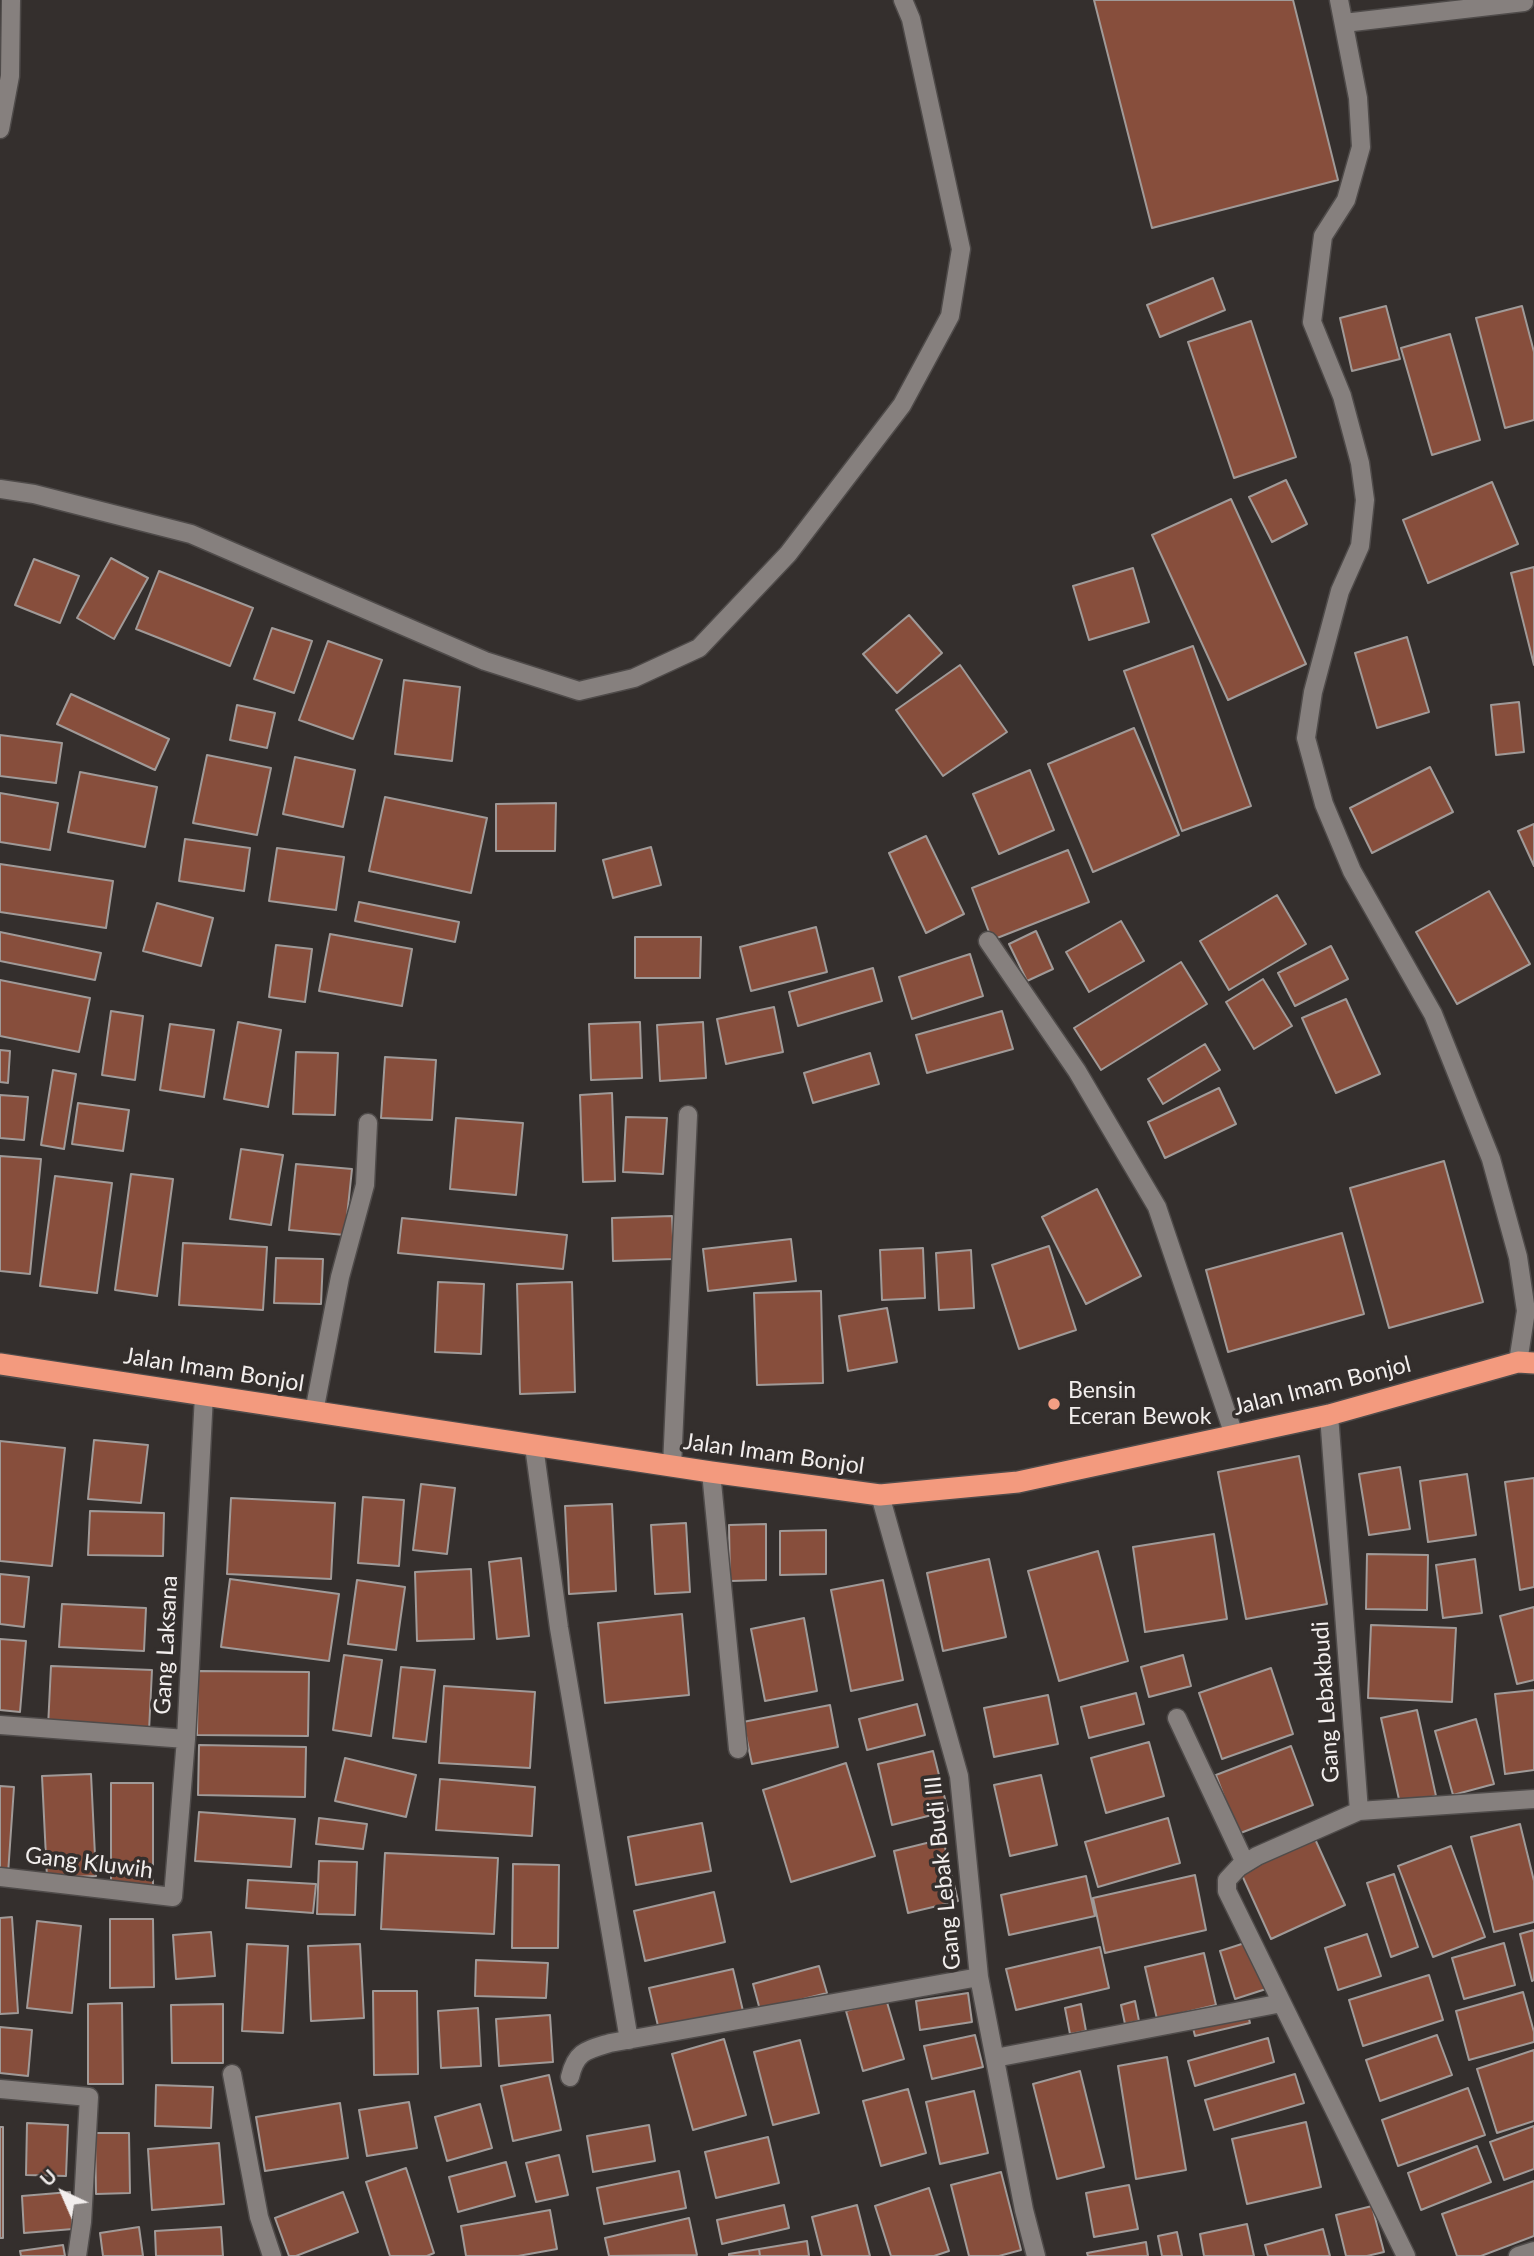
<!DOCTYPE html>
<html>
<head>
<meta charset="utf-8">
<style>
	body { margin:0 }
	#map { position:relative; width:1534px; height:2256px; overflow:hidden; background:#342f2d; font-family:Lato,sans-serif }
	canvas { display:block }
	.north { position:absolute; left:28px; top:2158px; width:70px; height:70px; -webkit-text-stroke:5px #342f2d; paint-order:stroke; rotate:316deg; font-size:19px; font-weight:700; line-height:28px; text-align:center; color:#f2eeed }
	.north::after { content:''; display:block; margin:auto; width:24px; height:32px; background:#f2eeed; clip-path:polygon(50% 0,100% 100%,50% 72%,0 100%) }
</style>
</head>
<body>
<div id="map">
<canvas width="1534" height="2256"></canvas>
<div class="north">U</div>
</div>
<script>
const c = document.querySelector('canvas').getContext('2d');
c.lineJoin = 'round';
function paint(path, color) {
  c.fillStyle = color;
  c.fill(path, 'evenodd');
}
function stroke(path, color, width, dash) {
  c.strokeStyle = color;
  c.lineWidth = width;
  c.lineCap = dash ? 'butt' : 'round';
  c.setLineDash(dash || []);
  c.stroke(path);
}
function drawText(font, color, halo, rows, align = 'center') {
  c.font = font + ' Lato,sans-serif';
  c.lineWidth = 7;
  c.setLineDash([]);
  c.textBaseline = 'middle';
  c.strokeStyle = halo;
  c.fillStyle = color;
  for (const [text, x, y, turn = 0] of rows) {
    c.save();
    c.translate(x, y);
    c.rotate((+turn || 0) * Math.PI / 180);
    c.textAlign = isNaN(turn) ? turn : align;
    if (halo) c.strokeText(text, 0, 0);
    c.fillText(text, 0, 0);
    c.restore();
  }
}
const building = new Path2D(`
	M1094 0H1293L1338 180 1152 228Z
	M1213 278 1225 310 1160 337 1147 305Z
	M1386 306 1400 359 1352 371 1340 318Z
	M1522 306 1534 352V420L1505 428 1476 318Z
	M1251 321 1296 457 1234 478 1188 342Z
	M1450 334 1480 440 1432 455 1401 348Z
	M1286 480 1307 524 1272 542 1249 497Z
	M1492 482 1518 544 1428 583 1403 520Z
	M1231 499 1306 664 1228 700 1152 535Z
	M111 558 148 578 114 639 77 618Z
	M34 559 79 576 60 623 15 605Z
	M1534 567V665L1511 573Z
	M1133 568 1149 622 1089 640 1073 586Z
	M159 571 253 608 230 666 136 629Z
	M909 615 942 653 897 693 863 654Z
	M272 628 312 641 294 693 254 679Z
	M1407 637 1429 712 1377 728 1355 653Z
	M328 641 382 660 353 739 299 720Z
	M1193 646 1251 806 1182 831 1124 671Z
	M960 665 1007 732 943 776 896 710Z
	M404 680 460 687 452 761 395 754Z
	M71 694 169 739 155 770 57 724Z
	M1519 702 1524 752 1496 755 1491 705Z
	M237 705 275 713 267 748 230 740Z
	M1134 728 1179 835 1093 872 1048 764Z
	M0 735 62 743 56 783 0 776Z
	M207 755 271 768 257 835 193 823Z
	M295 757 355 770 343 827 283 814Z
	M1430 767 1453 812 1372 853 1350 808Z
	M1030 770 1054 830 999 854 973 794Z
	M80 772 157 787 145 847 68 832Z
	M0 793 58 803 50 850 0 842Z
	M385 797 487 818 471 893 369 871Z
	M556 803 555 851H496V804Z
	M1534 824V866L1518 831Z
	M926 836 964 914 926 933 889 853Z
	M185 839 250 848 244 891 179 881Z
	M651 847 661 885 613 898 603 860Z
	M277 848 344 857 336 910 269 901Z
	M1068 850 1089 902 992 940 972 888Z
	M0 864 113 881 106 928 0 912Z
	M1489 891 1530 964 1457 1004 1416 932Z
	M1277 895 1306 944 1229 990 1200 941Z
	M359 902 459 922 455 942 355 921Z
	M157 903 213 918 201 966 143 951Z
	M1121 921 1144 961 1089 992 1066 952Z
	M816 927 827 972 751 991 740 947Z
	M1036 931 1053 969 1027 981 1009 944Z
	M0 932 101 953 95 980 0 961Z
	M330 934 412 949 402 1006 319 991Z
	M635 937H701L700 978H635Z
	M276 945 312 949 305 1002 269 997Z
	M1331 946 1348 979 1295 1006 1278 973Z
	M970 954 983 996 912 1019 899 977Z
	M1181 962 1207 1004 1101 1070 1074 1028Z
	M873 968 882 1001 798 1026 789 992Z
	M1263 979 1292 1026 1254 1049 1226 1002Z
	M0 980 90 998 79 1052 0 1036Z
	M1346 999 1380 1074 1336 1093 1302 1018Z
	M774 1007 783 1052 726 1064 717 1019Z
	M111 1011 143 1016 135 1080 102 1075Z
	M1002 1011 1013 1049 927 1073 916 1035Z
	M238 1022 281 1030 268 1107 224 1099Z
	M640 1022 642 1078 591 1080 589 1024Z
	M703 1022 706 1078 660 1081 657 1025Z
	M170 1024 214 1030 204 1097 160 1090Z
	M1205 1044 1220 1070 1163 1104 1148 1079Z
	M0 1050 10 1051 8 1083 0 1082Z
	M296 1052 338 1053 335 1115 293 1114Z
	M870 1053 879 1084 813 1103 804 1073Z
	M385 1057 436 1060 432 1120 381 1118Z
	M53 1070 76 1074 64 1149 41 1145Z
	M1219 1088 1236 1124 1165 1158 1148 1122Z
	M612 1093 615 1181 583 1182 580 1095Z
	M0 1095 28 1097 24 1140 0 1138Z
	M78 1103 129 1110 123 1151 72 1144Z
	M626 1117 667 1118 663 1174 623 1172Z
	M456 1118 523 1123 516 1195 450 1189Z
	M241 1149 283 1155 271 1225 230 1219Z
	M0 1156 41 1159 30 1274 0 1271Z
	M1444 1161 1483 1302 1389 1328 1350 1188Z
	M296 1164 352 1169 345 1235 289 1230Z
	M131 1174 173 1179 157 1296 115 1290Z
	M55 1176 112 1183 97 1293 40 1286Z
	M1097 1189 1141 1276 1086 1304 1042 1217Z
	M672 1216 674 1259 613 1261 612 1218Z
	M402 1218 567 1235 563 1269 398 1253Z
	M1342 1233 1364 1314 1228 1352 1206 1270Z
	M791 1239 796 1281 708 1291 703 1249Z
	M183 1243 267 1247 263 1310 179 1305Z
	M1049 1246 1076 1330 1019 1349 992 1265Z
	M923 1248 925 1298 882 1300 880 1250Z
	M971 1250 974 1308 939 1310 936 1253Z
	M276 1258 323 1259 321 1304 274 1303Z
	M438 1282 484 1284 481 1354 435 1352Z
	M572 1282 575 1392 520 1394 517 1284Z
	M821 1291 823 1383 757 1385 754 1293Z
	M887 1308 897 1362 848 1371 839 1316Z
	M94 1440 148 1445 141 1503 88 1499Z
	M0 1441 65 1448 52 1566 0 1561Z
	M1299 1456 1327 1604 1246 1619 1218 1472Z
	M1400 1467 1410 1529 1369 1535 1359 1474Z
	M1467 1474 1476 1535 1428 1542 1420 1481Z
	M1534 1478V1587L1520 1590 1505 1482Z
	M421 1484 455 1488 447 1554 413 1550Z
	M363 1497 404 1500 399 1566 358 1563Z
	M231 1498 335 1503 331 1579 227 1574Z
	M612 1504 616 1591 569 1594 565 1506Z
	M90 1511 164 1513 163 1556 88 1555Z
	M686 1523 690 1592 655 1594 651 1525Z
	M766 1524V1580L730 1581 729 1525Z
	M826 1530V1574L780 1575V1531Z
	M1214 1534 1227 1619 1145 1632 1133 1547Z
	M1098 1551 1128 1661 1059 1681 1028 1571Z
	M1367 1554 1428 1555 1427 1610 1366 1609Z
	M521 1558 529 1636 497 1639 489 1562Z
	M989 1559 1006 1637 943 1651 927 1573Z
	M1475 1559 1482 1613 1443 1618 1436 1565Z
	M471 1569 474 1639 417 1641 415 1572Z
	M0 1574 29 1577 24 1627 0 1624Z
	M230 1579 339 1594 329 1661 221 1647Z
	M357 1580 405 1587 396 1650 348 1644Z
	M883 1580 903 1680 851 1691 831 1590Z
	M62 1604 146 1608 144 1651 59 1647Z
	M1534 1607V1680L1517 1684 1500 1616Z
	M682 1614 689 1695 605 1703 598 1623Z
	M804 1618 817 1691 765 1701 751 1629Z
	M1371 1625 1456 1628 1452 1702 1368 1698Z
	M0 1639 26 1641 20 1712 0 1710Z
	M344 1655 382 1660 371 1736 333 1730Z
	M1183 1655 1191 1686 1149 1697 1141 1667Z
	M51 1666 152 1670 149 1731 48 1727Z
	M401 1667 435 1670 426 1742 393 1738Z
	M1271 1668 1293 1734 1222 1759 1199 1693Z
	M198 1671 309 1672 308 1736 197 1735Z
	M444 1686 535 1692 530 1768 439 1763Z
	M1534 1690V1770L1505 1774 1495 1694Z
	M1136 1693 1144 1724 1089 1738 1081 1707Z
	M1048 1695 1058 1744 994 1757 984 1708Z
	M917 1704 925 1735 867 1750 859 1719Z
	M830 1705 838 1747 752 1764 743 1722Z
	M1417 1710 1436 1796 1400 1804 1381 1718Z
	M1476 1719 1494 1784 1453 1795 1435 1731Z
	M1149 1742 1164 1796 1106 1813 1091 1758Z
	M199 1745 306 1747 305 1797 198 1795Z
	M1291 1746 1313 1805 1238 1834 1216 1775Z
	M933 1751 948 1811 892 1825 878 1764Z
	M345 1758 416 1775 406 1817 335 1801Z
	M846 1763 875 1856 791 1882 763 1790Z
	M91 1774 96 1876 47 1878 42 1776Z
	M1041 1775 1057 1845 1010 1856 994 1785Z
	M440 1779 535 1787 532 1836 436 1830Z
	M111 1783H153V1888H111Z
	M0 1786 14 1787 8 1874H0Z
	M199 1812 295 1819 291 1867 195 1861Z
	M319 1818 367 1824 363 1849 316 1844Z
	M1168 1818 1180 1863 1098 1887 1085 1842Z
	M702 1823 711 1871 636 1885 628 1837Z
	M1520 1824 1534 1881V1922L1494 1932 1471 1837Z
	M943 1839 958 1901 908 1913 894 1851Z
	M1315 1839 1345 1905 1271 1939 1241 1873Z
	M1451 1846 1485 1937 1433 1957 1398 1866Z
	M385 1853 498 1858 494 1934 381 1929Z
	M319 1861 357 1862 355 1915 317 1914Z
	M513 1864 559 1865 558 1948H512Z
	M1394 1874 1418 1947 1391 1957 1367 1883Z
	M1195 1875 1206 1930 1105 1953 1093 1898Z
	M1086 1876 1095 1916 1009 1935 1001 1895Z
	M248 1880 316 1884 313 1913 246 1908Z
	M714 1892 725 1942 645 1961 634 1911Z
	M12 1917 18 2013 0 2014V1918Z
	M110 1919H153L154 1987 110 1988Z
	M37 1921 81 1926 72 2013 27 2008Z
	M1534 1930V1980L1532 1981 1520 1934Z
	M211 1932 215 1976 176 1979 173 1935Z
	M1367 1934 1381 1976 1338 1990 1325 1948Z
	M1251 1941 1266 1989 1235 1999 1220 1951Z
	M1504 1943 1515 1985 1464 1999 1452 1958Z
	M247 1944 288 1946 283 2033 242 2031Z
	M360 1944 364 2018 311 2021 308 1946Z
	M1100 1947 1109 1988 1016 2010 1006 1969Z
	M1204 1953 1216 2005 1157 2019 1145 1967Z
	M476 1960 548 1963 546 1998 475 1996Z
	M819 1966 827 1993 760 2010 753 1984Z
	M733 1969 743 2011 659 2030 649 1988Z
	M1429 1975 1443 2020 1363 2046 1349 2000Z
	M373 1991H417L418 2074 374 2075Z
	M1523 1992 1534 2032V2042L1469 2060 1456 2011Z
	M968 1993 972 2022 920 2030 916 2001Z
	M886 1999 904 2059 863 2071 846 2011Z
	M1135 2001 1139 2021 1125 2024 1121 2005Z
	M122 2003 123 2084H88V2004Z
	M223 2004V2063H172L171 2005Z
	M1081 2004 1086 2031 1070 2034 1065 2008Z
	M478 2008 481 2066 441 2068 438 2011Z
	M1247 2011 1250 2023 1195 2036 1192 2024Z
	M550 2015 553 2062 499 2066 496 2019Z
	M0 2027 32 2030 28 2076 0 2073Z
	M975 2035 983 2067 932 2079 924 2046Z
	M1437 2035 1452 2075 1380 2101 1366 2060Z
	M1268 2038 1274 2062 1195 2086 1188 2061Z
	M724 2039 746 2115 693 2130 672 2054Z
	M800 2040 819 2113 773 2125 754 2052Z
	M1534 2050V2121L1497 2133 1477 2069Z
	M1167 2057 1186 2170 1136 2179 1118 2066Z
	M1080 2071 1104 2167 1057 2179 1033 2084Z
	M1295 2074 1304 2103 1214 2130 1205 2100Z
	M549 2075 561 2130 513 2141 501 2086Z
	M156 2085 213 2087 211 2128 155 2126Z
	M1468 2088 1485 2135 1398 2166 1382 2120Z
	M908 2089 926 2153 881 2166 863 2101Z
	M974 2091 988 2153 940 2164 926 2102Z
	M409 2102 417 2148 367 2156 359 2110Z
	M340 2103 348 2158 265 2171 256 2117Z
	M480 2104 492 2148 447 2161 435 2117Z
	M1306 2122 1321 2187 1247 2204 1232 2139Z
	M27 2123 68 2125 66 2176 26 2175Z
	M649 2125 655 2161 593 2172 587 2136Z
	M1534 2126V2169L1504 2180 1490 2142Z
	M0 2127H3V2238H0Z
	M95 2133H129L130 2193 96 2194Z
	M768 2137 779 2183 716 2198 705 2152Z
	M219 2143 224 2204 152 2210 148 2149Z
	M1477 2146 1491 2182 1421 2210 1408 2173Z
	M559 2155 568 2195 536 2202 526 2163Z
	M506 2162 515 2196 458 2212 449 2177Z
	M406 2168 434 2253 427 2256H390L366 2182Z
	M679 2171 686 2208 604 2224 597 2188Z
	M1001 2172 1021 2250 999 2256H969L951 2185Z
	M1534 2181V2236L1481 2256H1457L1442 2214Z
	M1129 2185 1138 2229 1094 2237 1086 2193Z
	M929 2188 949 2251 934 2256H891L875 2206Z
	M70 2192 73 2229 24 2233 22 2196Z
	M343 2192 358 2232 296 2256H289L275 2218Z
	M784 2205 789 2228 722 2244 717 2220Z
	M857 2205 870 2256H822L812 2217Z
	M1372 2206 1384 2252 1367 2256H1346L1336 2215Z
	M550 2210 557 2249 518 2256H466L461 2226Z
	M689 2218 697 2255 609 2256 605 2238Z
	M1247 2224 1254 2256H1204L1200 2234Z
	M139 2227 143 2256H103L100 2233Z
	M221 2227 223 2256H156L155 2231Z
	M1323 2229 1330 2256H1268L1265 2245Z
	M1177 2232 1182 2256H1162L1158 2236Z
	M807 2241 809 2256H760L759 2249Z
	M1146 2242 1148 2256H1088L1087 2253Z
	M63 2245 65 2256H21L20 2251Z
	M759 2249 760 2256H729V2254Z`);
const minor = new Path2D(`
	M1339 0 1358 98 1361 147 1346 200 1323 236 1312 322 1342 396 1360 463 1365 500 1360 546 1340 591 1313 692 1306 738 1324 804 1352 871 1433 1014 1491 1159 1518 1257 1526 1311 1518 1362
	M1344 23 1524 2
	M0 129 10 76 11 0
	M0 489 34 494 191 534 485 661 579 691 634 678 699 648 788 554 902 405 950 316 961 249 911 19 903 0
	M988 941 1077 1071 1157 1207 1234 1435
	M314 1412 340 1277 365 1185 368 1123
	M1329 1415 1359 1811 1534 1799
	M534 1446 559 1628 629 2040
	M672 1466 688 1115
	M711 1472 738 1749
	M880 1495 959 1776 979 1977 1024 2210 1036 2256
	M1177 1718 1245 1863
	M0 1725 186 1739
	M1359 1811 1257 1856 1239 1867 1227 1880V1891L1406 2256
	M0 1877 173 1897 186 1739 204 1395
	M995 2058 1282 2003
	M232 2074 259 2217 272 2256
	M570 2077C576 2051 587 2050 610 2043L979 1977
	M0 2089 89 2097 82 2222 77 2256
	M1518 2256 1534 2251`);
const highway = new Path2D(`
	M0 1364 711 1472 880 1495 1018 1482 1329 1415 1518 1362 1534 1363`);
const markers = [
	[1054,1404,7,"#f39f84"]
];
const streetNames = [
	["Jalan Imam Bonjol",214,1370,9],
	["Jalan Imam Bonjol",1322,1386,-14],
	["Jalan Imam Bonjol",774,1454,8],
	["Gang Laksana",166,1645,-87],
	["Gang Lebakbudi",1326,1702,-94],
	["Gang Kluwih",89,1863,7],
	["Gang Lebak Budi III",943,1873,-96]
];
const poiNames = [
	["Bensin",1068,1391],
	["Eceran Bewok",1068,1417]
];
paint(building, '#874e3c');
stroke(building, '#a09a98', 2);
stroke(minor, '#4f4b4a', 21);
stroke(highway, '#4f4b4a', 24);
stroke(minor, '#86807e', 18);
stroke(highway, '#f39a7e', 21);
for (const [x, y, r, color] of markers) {
  const dot = new Path2D();
  dot.arc(x, y, r, 0, 2 * Math.PI);
  c.fillStyle = color;
  c.fill(dot);
  stroke(dot, '#342f2d', 2.5);
}
drawText('23px', '#f2eeed', '#342f2d', streetNames);
drawText('23px', '#f2eeed', '#342f2d', poiNames, 'left');
</script>
</body>
</html>
